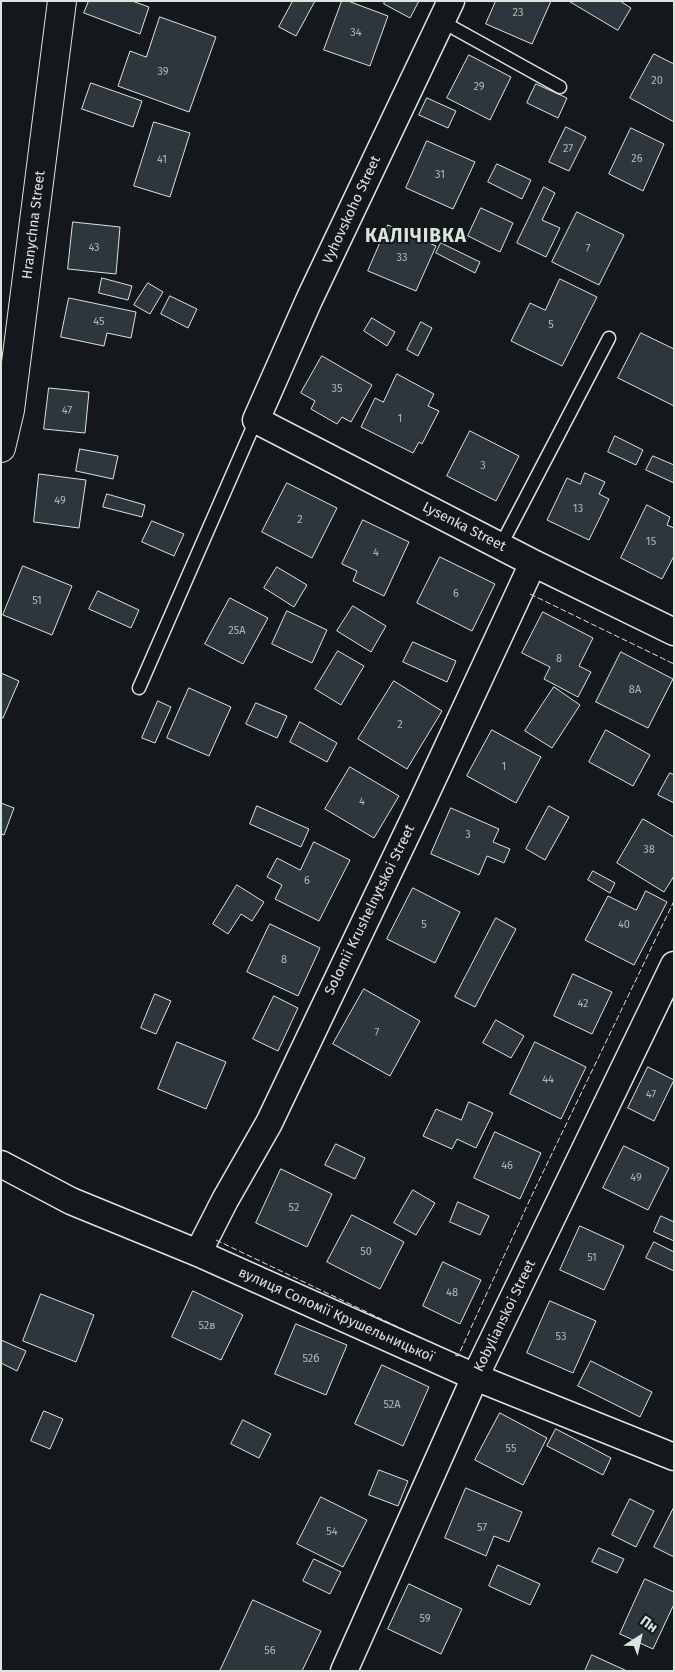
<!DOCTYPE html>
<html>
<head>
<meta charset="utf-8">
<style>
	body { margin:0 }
	#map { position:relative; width:675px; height:1672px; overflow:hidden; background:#14181c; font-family:"Fira Sans",sans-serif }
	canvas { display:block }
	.frame { position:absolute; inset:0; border:2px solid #d8e6dc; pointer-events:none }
	.north { position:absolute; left:615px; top:1612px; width:50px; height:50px; -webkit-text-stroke:4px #14181c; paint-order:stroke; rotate:35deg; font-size:14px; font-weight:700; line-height:20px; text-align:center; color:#d8e6dc }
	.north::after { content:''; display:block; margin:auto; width:18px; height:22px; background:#d8e6dc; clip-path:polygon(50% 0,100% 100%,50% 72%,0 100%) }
</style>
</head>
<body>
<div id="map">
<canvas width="675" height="1672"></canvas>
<div class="frame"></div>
<div class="north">Пн</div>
</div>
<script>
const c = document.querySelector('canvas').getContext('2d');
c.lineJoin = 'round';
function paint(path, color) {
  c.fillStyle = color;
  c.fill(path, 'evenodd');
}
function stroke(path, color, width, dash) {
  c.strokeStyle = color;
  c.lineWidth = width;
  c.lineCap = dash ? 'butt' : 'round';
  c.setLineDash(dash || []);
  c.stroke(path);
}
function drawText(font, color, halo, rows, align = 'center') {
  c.font = font + ' "Fira Sans",sans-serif';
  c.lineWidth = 4;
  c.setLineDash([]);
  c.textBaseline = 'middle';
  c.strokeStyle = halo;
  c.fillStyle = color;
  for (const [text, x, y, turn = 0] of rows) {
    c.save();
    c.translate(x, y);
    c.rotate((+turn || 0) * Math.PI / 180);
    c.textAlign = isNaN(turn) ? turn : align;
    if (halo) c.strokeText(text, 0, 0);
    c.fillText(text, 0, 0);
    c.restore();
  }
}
const building = new Path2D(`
	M89 1H132L149 7 140 34 84 13Z
	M293 1H315L296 36 279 27Z
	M342 1H348L388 16 370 66 324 50Z
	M385 1H419L410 18 384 4Z
	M496 1H551L532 44 486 24Z
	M569 1H620L631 8 618 30Z
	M160 17 216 37 189 112 118 86 130 51 146 57Z
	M654 54 674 64V122L630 98Z
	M469 55 511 77 490 120 447 98Z
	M91 83 142 101 133 127 82 109Z
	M536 84 567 98 558 118 527 103Z
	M427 98 456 111 448 128 419 115Z
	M154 122 190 133 170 197 134 186Z
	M566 127 586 137 569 171 549 162Z
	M631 128 664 144 643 191 609 174Z
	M427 141 475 162 453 209 406 188Z
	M497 164 531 180 522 199 488 182Z
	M544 187 555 193 542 220 560 228 546 257 517 243Z
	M481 208 513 223 500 252 468 236Z
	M577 212 624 235 599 285 552 262Z
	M73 222 120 227 116 274 68 269Z
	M388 225 436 246 416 291 368 271Z
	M441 243 480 262 475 273 436 253Z
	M102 278 132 286 128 300 99 293Z
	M560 279 597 297 562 366 511 341 530 303 545 310Z
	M148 283 163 292 150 314 134 305Z
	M170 296 197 309 188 328 161 314Z
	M69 298 136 312 131 338 107 333 104 346 61 337Z
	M372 318 395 332 387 346 364 331Z
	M421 322 432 328 418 356 407 350Z
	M641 333 674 349V406L618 378Z
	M322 356 372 385 351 422 342 417 337 424 311 409 315 401 301 393Z
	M397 374 434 394 428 406 439 411 422 444 419 442 413 453 361 427 375 398 383 402Z
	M49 388 89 392 85 433 44 429Z
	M470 431 519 456 496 501 447 476Z
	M615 436 643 450 636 465 608 452Z
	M80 449 118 456 113 479 76 471Z
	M653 456 674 465V483L646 470Z
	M585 473 605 482 599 494 609 499 589 540 547 520 567 478 580 484Z
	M39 474 86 480 79 528 34 522Z
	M287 483 337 508 312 558 262 532Z
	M107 494 145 505 142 517 103 507Z
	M647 505 670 517 667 525 674 528V556L662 579 621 558Z
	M363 520 409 542 384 596 353 581 357 571 342 564Z
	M152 521 184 534 174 556 142 542Z
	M440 557 495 584 472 631 417 603Z
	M23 566 72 586 52 635 3 615Z
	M277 567 307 585 294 607 264 588Z
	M98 591 139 610 131 628 89 609Z
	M230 598 268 618 243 664 205 644Z
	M353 606 386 626 371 652 337 631Z
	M287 611 327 630 312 663 272 644Z
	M543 612 593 638 579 666 591 672 578 697 544 679 550 667 522 653Z
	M413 642 456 661 447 682 403 662Z
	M338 651 364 666 341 705 315 689Z
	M621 652 673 679 648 728 596 702Z
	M1 673 19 681 3 718 1 717Z
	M394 681 442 711 407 769 358 739Z
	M554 687 580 705 552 748 525 731Z
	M189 688 231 707 209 756 167 738Z
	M158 701 171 707 155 743 142 738Z
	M256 703 287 716 277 738 246 724Z
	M300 722 337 743 327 762 290 742Z
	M492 730 541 757 516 803 467 776Z
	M606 730 650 755 633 786 589 762Z
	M350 767 399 796 374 838 325 809Z
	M670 773 674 775V803L658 795Z
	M1 803 14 808 4 835 1 834Z
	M257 806 309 829 301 847 250 824Z
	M549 806 569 817 545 860 526 849Z
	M451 808 499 829 493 842 510 849 504 863 487 856 479 875 431 854Z
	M643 819 674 837V876L664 892 617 863Z
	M314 842 350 860 319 921 275 899 282 885 267 877 277 858 300 870Z
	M593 871 615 883 610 893 588 880Z
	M237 885 264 902 252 921 241 914 228 934 213 924Z
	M413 888 460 912 435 963 387 939Z
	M646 891 667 902 634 965 585 940 608 896 636 910Z
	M496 918 516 929 475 1007 455 997Z
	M270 924 320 948 298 996 247 972Z
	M573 974 612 992 592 1034 554 1016Z
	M364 989 420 1021 390 1076 333 1044Z
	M155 994 171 1001 156 1034 141 1028Z
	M274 996 298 1008 278 1051 253 1039Z
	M496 1020 524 1036 511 1058 483 1043Z
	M177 1042 226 1062 206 1109 158 1089Z
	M535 1042 586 1067 561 1119 510 1094Z
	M648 1067 674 1080 654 1121 628 1108Z
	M469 1102 493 1113 476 1148 457 1139 452 1149 423 1136 436 1109 461 1120Z
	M495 1132 541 1153 520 1199 474 1178Z
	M336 1144 365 1158 355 1179 325 1165Z
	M624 1146 669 1168 648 1210 603 1188Z
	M281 1169 332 1194 307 1247 256 1223Z
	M413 1190 435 1203 416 1235 394 1223Z
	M458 1202 489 1216 480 1235 450 1222Z
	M352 1215 404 1242 380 1289 327 1262Z
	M661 1216 674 1222V1241L654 1232Z
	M580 1226 624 1246 604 1290 560 1270Z
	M654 1242 674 1252V1271L646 1258Z
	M443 1262 481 1280 460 1324 423 1306Z
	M193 1291 243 1315 221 1360 172 1337Z
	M41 1294 94 1315 76 1362 23 1341Z
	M550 1301 596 1321 573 1373 527 1353Z
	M296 1324 347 1345 326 1395 275 1374Z
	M1 1340 26 1351 17 1371 1 1363Z
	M591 1361 652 1392 640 1417 578 1386Z
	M382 1365 429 1387 403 1446 355 1424Z
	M44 1411 63 1419 50 1449 31 1441Z
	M500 1413 547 1438 523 1485 475 1460Z
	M243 1420 271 1434 259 1458 231 1444Z
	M556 1429 611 1458 603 1475 547 1446Z
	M379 1470 408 1481 398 1506 369 1495Z
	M466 1488 522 1512 509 1542 494 1536 486 1556 445 1538Z
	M321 1497 367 1520 343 1567 297 1544Z
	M630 1499 654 1511 636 1547 612 1535Z
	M674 1507V1557L654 1547Z
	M599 1548 624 1559 617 1573 592 1562Z
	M314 1559 341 1572 330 1594 303 1581Z
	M498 1565 540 1584 530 1605 489 1586Z
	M645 1579 674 1592V1604L653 1649 620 1634Z
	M409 1584 462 1609 441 1654 388 1629Z
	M253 1600 321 1631 302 1671H220Z
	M592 1655 627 1671H585Z`);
const service = new Path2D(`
	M441 21 560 87
	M501 545 609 338
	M139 688 256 420`);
const minor = new Path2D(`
	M451 1 309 300 256 420 533 563 674 632
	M1 1164 71 1201 198 1253 475 1377 674 1457
	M198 1253 225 1200 269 1123 423 800 533 563
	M344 1671 475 1377 674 965`);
const tertiary = new Path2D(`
	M1 448 10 410 62 1`);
const fence = new Path2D(`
	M530 594 674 664
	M216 1240 421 1338
	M455 1355 458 1356 532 1195 674 901`);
const numberNames = [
	["23",518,13],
	["34",356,33],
	["39",163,72],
	["20",657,81],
	["29",479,87],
	["27",568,149],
	["26",637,159],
	["41",162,160],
	["31",440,175],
	["43",94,248],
	["7",588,249],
	["33",402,258],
	["45",99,322],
	["5",551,325],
	["35",337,389],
	["47",67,411],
	["1",400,419],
	["3",483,466],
	["49",60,501],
	["13",578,509],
	["2",300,520],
	["15",651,542],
	["4",376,553],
	["6",456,594],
	["51",37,601],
	["25А",237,631],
	["8",559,659],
	["8А",635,690],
	["2",400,725],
	["1",504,767],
	["4",362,802],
	["3",468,835],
	["38",649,850],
	["6",307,881],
	["5",424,925],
	["40",624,925],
	["8",284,960],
	["42",583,1004],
	["7",377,1033],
	["44",548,1080],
	["47",651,1095],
	["46",507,1166],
	["49",636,1178],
	["52",294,1208],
	["50",366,1252],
	["51",592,1258],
	["48",452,1293],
	["52в",207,1326],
	["53",561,1337],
	["52б",311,1359],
	["52А",392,1405],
	["55",511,1449],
	["57",482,1528],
	["54",332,1532],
	["59",425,1619],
	["56",270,1651]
];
const streetNames = [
	["Vyhovskoho Street",352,210,-65],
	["Hranychna Street",34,225,-83],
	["Lysenka Street",464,527,27],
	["Solomii Krushelnytskoi Street",370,910,-64],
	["вулиця Соломії Крушельницької",336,1315,24],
	["Kobylianskoi Street",505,1316,-64]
];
const districtNames = [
	["КАЛІЧІВКА",416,237]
];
paint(building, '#2c363c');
stroke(building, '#d8e6dc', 1);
stroke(service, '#d8e6dc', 15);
stroke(minor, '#d8e6dc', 29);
stroke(tertiary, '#d8e6dc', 30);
stroke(service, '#14181c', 12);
stroke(minor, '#14181c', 26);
stroke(tertiary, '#14181c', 28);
stroke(fence, '#d8e6dc', 1, [6, 2.5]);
drawText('11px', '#adbab4', null, numberNames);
drawText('14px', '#d8e6dc', '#14181c', streetNames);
c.letterSpacing = '1px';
drawText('bold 19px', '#d8e6dc', '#14181c', districtNames);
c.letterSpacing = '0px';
</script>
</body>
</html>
